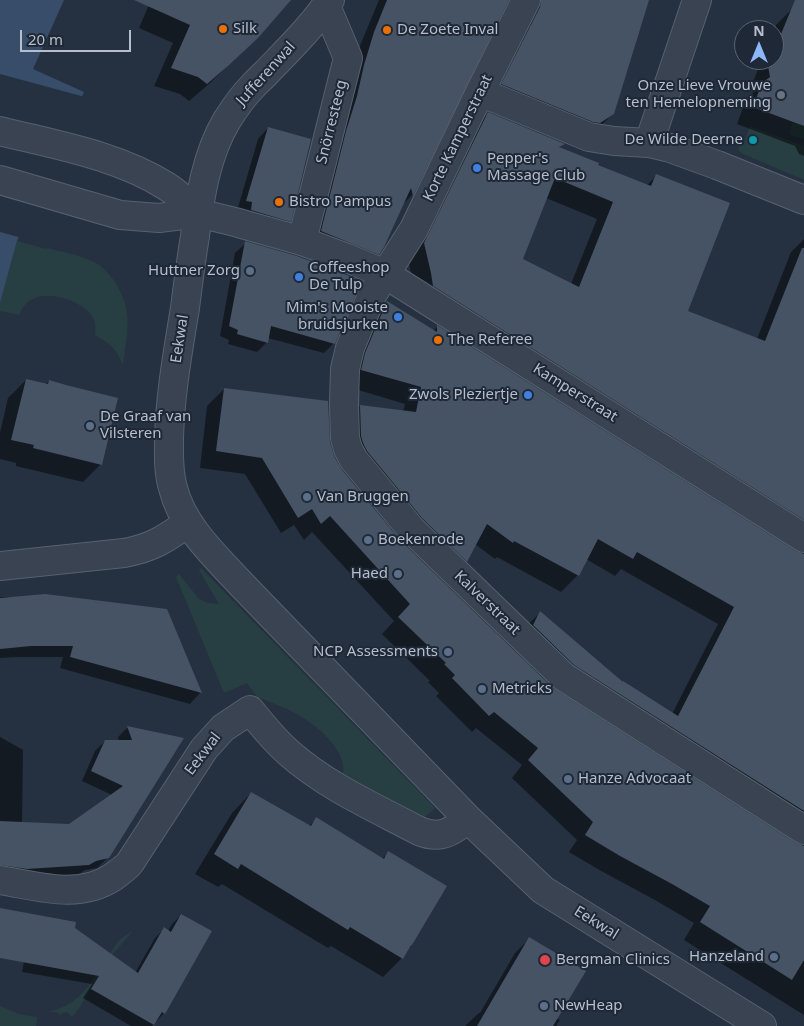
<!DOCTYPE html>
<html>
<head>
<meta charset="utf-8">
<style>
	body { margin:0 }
	#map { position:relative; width:804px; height:1026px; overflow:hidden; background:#253141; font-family:"Noto Sans",sans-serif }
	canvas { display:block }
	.north { position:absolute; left:734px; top:20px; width:50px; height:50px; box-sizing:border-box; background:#1e2836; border:1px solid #5b6472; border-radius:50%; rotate:0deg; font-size:14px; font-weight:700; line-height:20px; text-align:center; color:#b6becb }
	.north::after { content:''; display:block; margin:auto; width:18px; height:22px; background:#8cb8fa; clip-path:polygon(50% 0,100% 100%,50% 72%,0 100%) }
	.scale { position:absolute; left:20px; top:30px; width:111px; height:22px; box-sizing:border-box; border:2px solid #b6becb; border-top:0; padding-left:6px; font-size:15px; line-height:18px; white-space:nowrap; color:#b6becb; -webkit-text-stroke:4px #1e2836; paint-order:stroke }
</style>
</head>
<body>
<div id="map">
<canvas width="804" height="1026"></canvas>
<div class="north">N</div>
<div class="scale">20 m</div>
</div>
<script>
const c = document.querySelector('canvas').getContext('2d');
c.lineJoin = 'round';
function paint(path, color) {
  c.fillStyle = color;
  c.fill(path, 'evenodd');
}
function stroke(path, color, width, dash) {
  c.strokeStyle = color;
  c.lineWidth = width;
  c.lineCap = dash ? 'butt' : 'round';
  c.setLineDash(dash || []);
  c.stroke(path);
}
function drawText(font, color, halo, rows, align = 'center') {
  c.font = font + ' "Noto Sans",sans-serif';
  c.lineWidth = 4;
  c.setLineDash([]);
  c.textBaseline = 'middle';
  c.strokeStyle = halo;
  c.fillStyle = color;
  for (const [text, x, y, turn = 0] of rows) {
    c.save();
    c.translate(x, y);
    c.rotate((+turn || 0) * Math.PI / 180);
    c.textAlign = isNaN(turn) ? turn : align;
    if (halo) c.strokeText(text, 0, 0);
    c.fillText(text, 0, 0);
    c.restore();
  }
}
const green = new Path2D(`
	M793 122 804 126V139L789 134Z
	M750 126 804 146V180L741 153 738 149 740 145 743 146Z
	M17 241 46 249 47 248C62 252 78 255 92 261 102 265 109 274 115 282 134 313 127 332 123 365 117 349 109 343 95 335 95 330 96 325 94 320 87 302 51 291 35 298 27 301 22 307 19 315L0 311V303Z
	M201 568 435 808 424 818 343 774C348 750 314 723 295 713 284 707 272 703 260 698H258L247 683 224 693 176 577 179 574 199 599 208 603 219 604 199 570Z
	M132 932 112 955 79 1008 72 1017 67 1012 62 1013 61 1015 56 1012H47C80 1006 91 983 108 957 112 951 116 943 122 938 124 936 128 934 132 932Z
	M0 1006 19 1014 37 1017 36 1026H0Z`);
const water = new Path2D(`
	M0 0H64L33 69 84 92 17 241 0 303Z`);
const pier = new Path2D(`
	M0 74 85 97 22 238 0 232Z`);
const shadow = new Path2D(`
	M151 0H288L257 37 210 83 189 101 180 94 154 86 173 43 139 28Z
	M379 0H507L412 195 402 205 378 254 363 269 306 247 349 81 359 48Z
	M513 0H648L613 114 597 129 487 99Z
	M793 8 804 12V156L799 154 795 146 737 124 745 102 753 94 752 84 762 60H774V30L776 25Z
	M488 114 562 144 558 148 597 165 646 186 656 176 686 312 757 339 791 252 804 239V1015L684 940 694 923 655 900 603 872 569 852 577 840 512 778 522 765 476 728 472 732 436 696 439 693 428 682 430 681 382 634 394 621 312 532 304 540 294 525 281 533 245 474 200 468 207 406 224 389 329 442 333 457 341 471 399 541 552 689 795 844 803 847 802 840 523 629 540 613 622 683 672 714 718 624 621 569 615 576 586 559 578 575 561 592 497 557 495 559 475 544 466 561 450 577 343 423 360 406 403 412 405 404 345 386 370 320 387 303 433 331 437 327 795 552 803 555 802 548 415 290 408 260 471 130ZM546 198 597 219 571 284 521 260Z
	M268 128 290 221 280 231 237 211 258 139Z
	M246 243 334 343 324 353 268 338 267 342 257 352 228 344 229 340 220 336 235 253Z
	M26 380 45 385 49 381 101 464 83 482 16 466V463L0 459V433L8 398Z
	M0 597H28L166 611 200 693 190 704 60 668 63 657H16L0 658Z
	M127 728 182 739 108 857 97 868 85 870 78 875 17 879 0 876V737L23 750 22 824 69 825 112 795 82 781 95 751 105 741H119L118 737Z
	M251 793 309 826 316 819 382 859 389 852 408 948 402 958 383 977 331 946 328 948 222 884 218 887 195 874 232 813Z
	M0 910 73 928 135 973 155 938 164 929 168 931 172 924 181 915 164 1013 152 1026H131L83 998 92 984 22 972 25 956 0 952Z
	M529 939 556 1018 560 1020 556 1026H465L479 1013H480L515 953Z`);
const building = new Path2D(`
	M134 0H291L258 38 229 65 207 84 198 77 171 68 190 25Z
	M387 0H509L413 196 411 188 384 247 379 255 321 231 346 131 357 96 364 65 374 32Z
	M541 0H649L614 114 600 123 593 122 501 84 540 7Z
	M795 0H804V126L753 107 762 83 770 77 768 66 771 60H774V51Z
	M488 112 565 144 559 147 599 163 598 165 651 186 656 174 730 203 688 311 765 341 802 248H804V520L433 286 431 273 424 243ZM555 178 613 202 579 287 523 259Z
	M268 127 311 139 291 222 251 210 252 202 246 201Z
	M245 241 297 256 362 281 358 289 335 344 271 326 268 343 237 334 238 330 229 326Z
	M387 301 437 332V325L796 551 804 554V811L574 665 533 625 540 611 623 682V681L678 716 734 607 637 552 633 559 598 539 579 576 514 541 513 543 487 524 467 562 422 518 367 451 363 443 361 436 360 405 416 412 421 387 361 370 365 353Z
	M26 379 48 384 49 380 66 385 118 398 102 465 33 448 34 445 11 440Z
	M224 388 328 401 330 442 334 456 342 470 400 540 553 688 796 843 804 846V960L792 980 700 922 710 906 672 884 620 856 585 835 593 822 528 760 538 748 494 712 489 716 452 678 455 675 444 664 446 663 398 617 410 604 330 516 321 524 312 509 298 518 262 458 216 451Z
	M45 594 167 609 202 693 70 657 73 646H31L0 649V598Z
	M127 726 184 738 109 858 96 861 89 865 27 869 0 865V821L69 824 123 786 91 771 105 740H132Z
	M251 792 311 826 316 817 384 859 388 851 447 886 412 945H411L403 959 350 927 348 930 241 864 238 869 214 854Z
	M0 908 76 922 75 928 138 973 164 927 171 932 181 914 212 931 165 1014 162 1012 154 1025 91 989 99 976 0 958Z
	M529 937 586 971 553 1026H477Z`);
const pedestrian = new Path2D(`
	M302 241 348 58 326 6`);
const minor = new Path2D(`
	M330 0C312 27 288 50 265 74 261 78 256 82 252 87 242 97 234 109 227 120 206 155 200 197 195 236 191 260 188 284 185 308 178 351 170 395 169 439 169 455 168 472 173 488 182 526 216 557 242 585L468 819 543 890 762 1026
	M526 0 480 92 414 229 372 295 350 348 345 369 344 404 345 438 348 449 354 460 411 529 564 677 804 830
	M480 92 589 137 614 141 649 143 670 148 717 165 804 200
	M0 131C55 145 117 155 166 186 178 193 188 204 198 213
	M649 143 697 0
	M0 180 120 215 159 218 198 213 235 222 302 241 347 258 385 274 804 538
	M0 566 124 553C152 548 165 539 188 523
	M0 880C38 886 78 900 113 877 118 873 124 869 128 865 131 862 133 858 135 855L204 749 223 728 250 710C262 725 274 740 289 753 326 786 376 808 419 831 441 840 451 832 468 819`);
const markers = [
	[223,29,5,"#e8710a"],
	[387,30,5,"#e8710a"],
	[781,95,5,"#6b7280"],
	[753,140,5,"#0f9aa8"],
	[477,168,5,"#3f7fe0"],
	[279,202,5,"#e8710a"],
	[250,271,5,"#5c6f8a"],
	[299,277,5,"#3f7fe0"],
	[398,317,5,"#3f7fe0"],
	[438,340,5,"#e8710a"],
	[528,395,5,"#3f7fe0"],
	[90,426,5,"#5c6f8a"],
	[307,497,5,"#5c6f8a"],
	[368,540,5,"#5c6f8a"],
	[398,574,5,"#5c6f8a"],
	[448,652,5,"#5c6f8a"],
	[482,689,5,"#5c6f8a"],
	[568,779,5,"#5c6f8a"],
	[774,957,5,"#5c6f8a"],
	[545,960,6,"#e0444e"],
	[544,1006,5,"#5c6f8a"]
];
const poiNames = [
	["Silk",233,29],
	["De Zoete Inval",397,30],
	["Onze Lieve Vrouwe",771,86,"right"],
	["ten Hemelopneming",771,103,"right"],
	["De Wilde Deerne",743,140,"right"],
	["Pepper's",487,159],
	["Massage Club",487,176],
	["Bistro Pampus",289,202],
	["Coffeeshop",309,268],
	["De Tulp",309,285],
	["Huttner Zorg",240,271,"right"],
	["Mim's Mooiste",388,308,"right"],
	["bruidsjurken",388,325,"right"],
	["The Referee",448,340],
	["Zwols Pleziertje",518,395,"right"],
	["De Graaf van",100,417],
	["Vilsteren",100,434],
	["Van Bruggen",317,497],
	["Boekenrode",378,540],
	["Haed",388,574,"right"],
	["NCP Assessments",438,652,"right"],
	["Metricks",492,689],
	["Hanze Advocaat",578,779],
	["Hanzeland",764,957,"right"],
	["Bergman Clinics",556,960],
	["NewHeap",554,1006]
];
const streetNames = [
	["Jufferenwal",266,74,-48],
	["Snörresteeg",332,122,-76],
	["Korte Kamperstraat",458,138,-64],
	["Eekwal",180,339,-81],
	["Kamperstraat",575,393,32],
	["Kalverstraat",487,603,44],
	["Eekwal",203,754,-53],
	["Eekwal",596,923,32]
];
paint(green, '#273f42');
paint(water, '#384d69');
paint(pier, '#253141');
paint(shadow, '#0007');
paint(building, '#465365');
stroke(pedestrian, '#57616e', 30);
stroke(minor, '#57616e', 30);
stroke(pedestrian, '#394351', 28);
stroke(minor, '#394351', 28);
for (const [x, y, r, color] of markers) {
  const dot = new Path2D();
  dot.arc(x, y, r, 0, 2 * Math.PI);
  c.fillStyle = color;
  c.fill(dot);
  stroke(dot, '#1e2836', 2);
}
drawText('15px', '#b6becb', '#1e2836', poiNames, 'left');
drawText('15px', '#b6becb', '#1e2836', streetNames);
</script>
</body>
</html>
